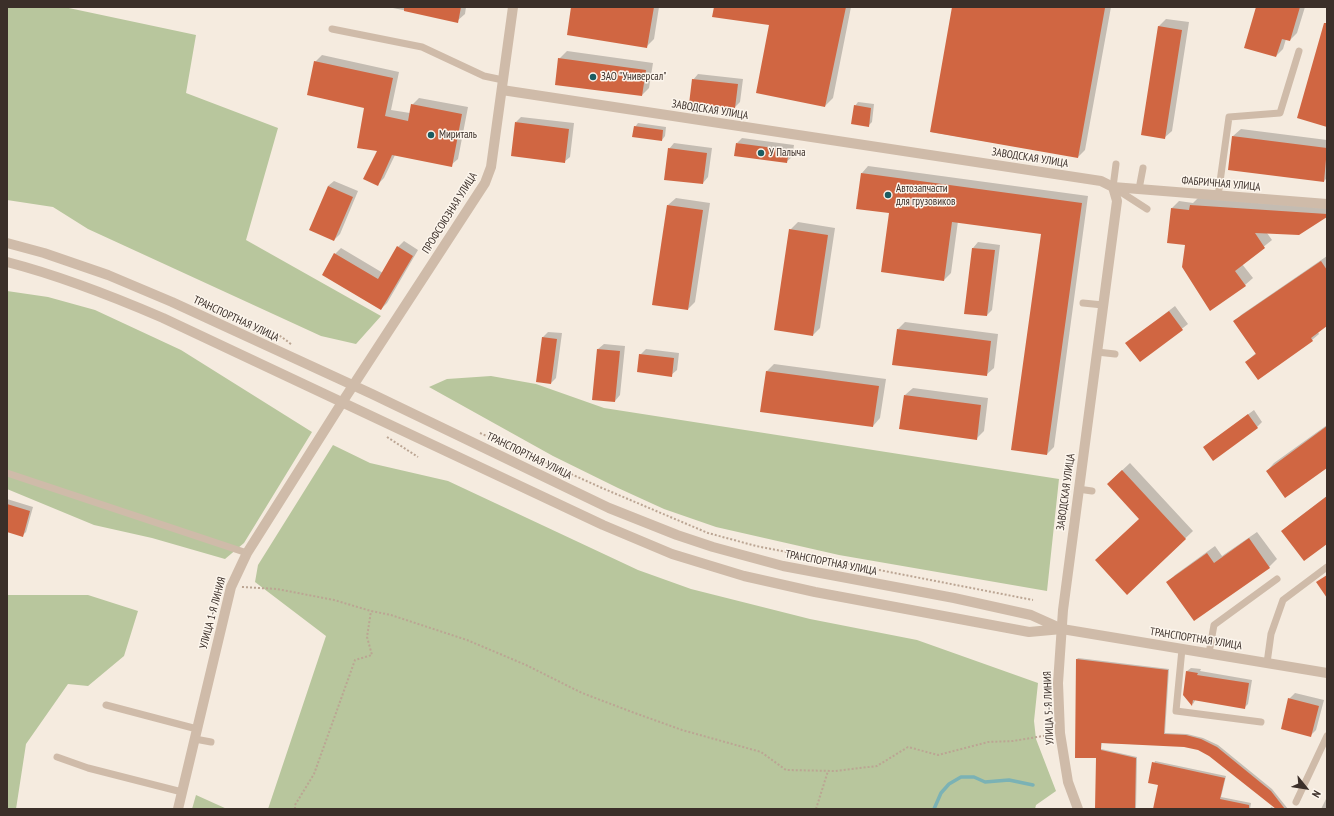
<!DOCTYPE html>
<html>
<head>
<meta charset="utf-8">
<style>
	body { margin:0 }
	#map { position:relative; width:1334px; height:816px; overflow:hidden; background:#f5ebdf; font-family:"PT Sans Narrow",sans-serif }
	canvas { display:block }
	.frame { position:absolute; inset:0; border:8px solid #3b2f29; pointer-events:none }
	.north { position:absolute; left:1286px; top:768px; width:40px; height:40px; -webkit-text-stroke:3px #fcf5ec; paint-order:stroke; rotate:120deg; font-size:11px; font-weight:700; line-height:16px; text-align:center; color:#3b2f29 }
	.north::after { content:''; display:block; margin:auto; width:14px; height:18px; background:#3b2f29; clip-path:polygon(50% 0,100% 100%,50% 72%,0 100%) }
</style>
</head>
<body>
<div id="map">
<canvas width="1334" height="816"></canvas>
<div class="frame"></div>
<div class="north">N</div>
</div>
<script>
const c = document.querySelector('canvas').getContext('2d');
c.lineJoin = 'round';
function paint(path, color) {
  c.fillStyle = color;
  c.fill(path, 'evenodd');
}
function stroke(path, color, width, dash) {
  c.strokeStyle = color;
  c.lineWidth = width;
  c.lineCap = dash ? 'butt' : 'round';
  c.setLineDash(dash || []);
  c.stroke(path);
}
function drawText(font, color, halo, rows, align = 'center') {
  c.font = font + ' "PT Sans Narrow",sans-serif';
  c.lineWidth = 3;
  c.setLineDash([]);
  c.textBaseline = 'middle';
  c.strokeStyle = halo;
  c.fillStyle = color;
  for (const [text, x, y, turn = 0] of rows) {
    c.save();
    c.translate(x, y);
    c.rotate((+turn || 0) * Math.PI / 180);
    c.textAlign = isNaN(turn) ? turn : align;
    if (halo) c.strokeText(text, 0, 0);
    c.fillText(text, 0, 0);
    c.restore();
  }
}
const green = new Path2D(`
	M7 7H64L196 35 186 93 278 128 246 240 381 316 356 344 321 336 88 229 53 207 7 200Z
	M7 291 48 297 95 310 181 350 312 432 244 543 225 559 152 538 94 525 7 489Z
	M491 376 536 384 604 408 1059 479 1047 591 839 555 716 527 664 509 618 488 553 456 429 387 447 379Z
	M333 445 370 463 448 481 638 570 691 589 810 619 917 640 1038 683 1034 721 1036 739 1056 791 1036 805 1035 809H268L326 636 255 582 258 565Z
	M7 595H88L138 611 124 656 88 686 68 684 26 744 16 809H7Z
	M196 795 227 809H192Z`);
const shadow = new Path2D(`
	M388 7H466L465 14 457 21Z
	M572 7H659L654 39 647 46Z
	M715 7H851L833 98 825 106 771 24Z
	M953 7H1111L1085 150 1078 157 931 132Z
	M1258 7H1305L1297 33 1290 40 1286 39 1283 49 1276 56Z
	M1166 19 1189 22 1172 131 1164 138 1159 26Z
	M567 51 653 63 649 88 642 95 559 59Z
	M322 55 399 72 391 110 410 113 412 105 419 98 468 107 458 159 451 165 395 155 384 178 378 184V150L366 107 315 62Z
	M698 74 743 79 740 102 735 107 693 80Z
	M858 102 874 104 872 122 868 126 855 106Z
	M521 117 574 123 570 157 564 162 516 122Z
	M638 123 666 127 665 136 662 140 635 127Z
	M1241 129 1327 140V178L1324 181 1229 169 1233 136Z
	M742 138 794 145 792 157 786 162 737 143Z
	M674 143 712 148 708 177 703 183 669 149Z
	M868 166 1088 196 1054 447 1047 454 1042 233 958 221 951 273 944 280 862 173Z
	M334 181 358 191 340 234 334 240 328 186Z
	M676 198 710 203 695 302 688 309 668 205Z
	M1198 198 1327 207V216L1267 233 1272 240 1242 264 1253 278 1245 285 1210 310 1172 208 1179 201 1193 203Z
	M798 222 835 228 820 328 813 335 790 230Z
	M404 241 418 250 387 303 381 309 323 274 335 254 341 248 383 273 398 247Z
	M978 242 1000 245 992 310 987 315 966 313 973 248Z
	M1327 256V325L1318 332 1319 334 1312 340 1246 362 1256 353 1235 322 1241 315Z
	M1175 306 1188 324 1140 361 1127 343Z
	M905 322 998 334 994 368 986 375 898 329Z
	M548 332 562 333 556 378 551 383 543 337Z
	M604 344 625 346 620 395 615 401 598 349Z
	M646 349 679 353 677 370 671 375 640 355Z
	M774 364 886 379 880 418 873 426 761 411 767 371Z
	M913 388 988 398 984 431 976 439 905 395Z
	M1254 410 1262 422 1257 427 1204 447Z
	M1327 425V466L1267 471 1274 463Z
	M1130 463 1193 531 1127 594 1140 519 1115 477Z
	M1327 496V543L1282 531 1290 524Z
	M7 499 33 507 26 532 22 536 7 531Z
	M1257 532 1277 559 1269 567 1194 620 1168 582 1175 575 1215 546 1222 556Z
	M1078 658 1169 669 1165 733 1187 734 1203 738 1218 745 1272 789 1288 809H1270L1271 807 1277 809 1210 755 1199 749 1184 746 1102 743 1101 749 1137 757 1136 809H1096L1097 757 1077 659Z
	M1191 668 1201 669 1200 671 1252 680 1248 704 1245 707 1196 699 1193 704 1184 695 1187 671Z
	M1295 693 1324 700 1316 730 1311 735 1289 699Z
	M1155 761 1226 776 1221 797 1251 803 1250 809H1154L1159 784 1149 782Z
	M1327 797V809H1321Z`);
const stream = new Path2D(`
	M934 809 941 793 949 784 961 777H974L985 782 1009 780 1033 785`);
const building = new Path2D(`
	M404 7H461L458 23 404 11Z
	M571 7H654L647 48 567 35Z
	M714 7H846L825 107 756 93 769 25 712 17Z
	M952 7 1105 8 1078 158 930 132Z
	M1256 7H1300L1290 41 1282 39 1276 57 1244 48Z
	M1324 23H1327V127L1297 118Z
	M1158 26 1182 30 1165 139 1141 135Z
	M558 58 646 70 642 96 555 85Z
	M314 61 393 78 385 116 408 121 411 104 462 114 452 167 392 155 378 186 363 179 377 151 357 148 364 108 307 95Z
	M692 79 738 84 735 108 689 104Z
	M854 105 871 108 869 127 851 124Z
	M515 122 569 129 565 163 511 156Z
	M634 126 663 130 662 141 632 137Z
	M1232 136 1327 148 1324 182 1228 170Z
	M736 143 789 150 787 163 734 156Z
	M668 148 707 153 703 184 664 180Z
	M861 173 1082 203 1047 455 1011 450 1041 234 952 222 944 281 881 272 889 213 856 209Z
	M328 186 353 197 334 241 309 230Z
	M667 205 703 210 688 310 652 305Z
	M1190 205 1327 214V217L1299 235 1255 233 1265 248 1235 271 1246 286 1210 311 1182 267 1185 245 1167 243 1171 208 1189 210Z
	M789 229 828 235 813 336 774 330Z
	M397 246 413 256 381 310 322 275 334 253 378 279Z
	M972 248 995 250 987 316 964 314Z
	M1321 261 1327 270V326L1311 338 1313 341 1258 380 1245 362 1256 354 1233 321Z
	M1169 311 1183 330 1140 362 1125 343Z
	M897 329 991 341 987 376 892 365Z
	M542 337 557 339 551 384 536 382Z
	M597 349 620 351 615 402 592 400Z
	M639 354 674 358 672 377 637 372Z
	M766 371 879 386 873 427 760 412Z
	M904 395 981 405 977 440 899 429Z
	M1248 414 1258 428 1213 461 1203 447Z
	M1327 426V468L1285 498 1266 471Z
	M1122 470 1186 539 1127 595 1095 560 1139 519 1107 484Z
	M1327 496V544L1304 561 1281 531Z
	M7 504 30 511 23 537 7 532Z
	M1249 538 1270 568 1194 621 1166 582 1207 553 1214 563Z
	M1327 575V598L1316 582Z
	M1076 659 1168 670 1164 734 1186 735 1201 739 1217 747 1271 791 1285 809H1276L1209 756 1198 750 1184 747 1101 743V750L1136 758 1135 809H1095L1096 758H1075Z
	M1186 671 1198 673 1197 675 1249 683 1245 709 1193 700 1192 706 1183 695Z
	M1288 698 1319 706 1311 737 1281 729Z
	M1152 762 1225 778 1220 799 1249 805V809H1153L1158 785 1148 783Z`);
const path = new Path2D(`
	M228 315C253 321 273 329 292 345
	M480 433 602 488 708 533 756 546 1033 600
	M387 437 418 457
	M242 587 277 589 334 600 371 611 391 615 467 640 526 665 582 693 632 712 682 730 761 752 786 770 835 771 877 766 908 747 938 755 988 742 1013 741 1049 735
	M295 809V805L314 774 355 660 372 655 367 637 371 611
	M816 809 828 771`);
const service = new Path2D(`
	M332 29 422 47 484 76 503 80
	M1116 164 1113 187 1147 209
	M1139 189 1143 168
	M1218 196 1229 117 1280 113 1299 51
	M1083 303 1103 305
	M1097 352 1115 354
	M7 473 247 553
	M1078 489 1092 491
	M1182 649 1176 711 1261 722
	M1209 653 1214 625 1277 579
	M1267 663 1271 634 1283 600 1327 567
	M106 705 197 729
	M195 739 211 742
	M57 757 88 768 182 792
	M1296 802 1327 736`);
const minor = new Path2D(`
	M502 90 1101 181 1113 187 1327 204
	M178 809 231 587 247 553 343 401
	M1078 809 1068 782 1060 733 1058 683 1063 610 1117 201 1113 187`);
const tertiary = new Path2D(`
	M7 243 44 253 108 275 172 302 372 394 609 508 677 535 713 547 783 566 954 598 1031 615 1060 628
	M7 262C61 276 112 296 163 318L603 525 672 554 744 576 815 592 1029 632 1062 629 1327 673
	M343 401 485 183 491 167 513 7`);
const markers = [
	[593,77,4,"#1b5c61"],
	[431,135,4,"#1b5c61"],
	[761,153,4,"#1b5c61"],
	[888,195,4,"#1b5c61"]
];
const poiNames = [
	["ЗАО \"Универсал\"",601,77],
	["Мириталь",439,135],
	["У Палыча",769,153],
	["Автозапчасти",896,189],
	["для грузовиков",896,202]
];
const streetNames = [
	["ЗАВОДСКАЯ УЛИЦА",710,110,9],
	["ЗАВОДСКАЯ УЛИЦА",1030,158,9],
	["ФАБРИЧНАЯ УЛИЦА",1221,184,5],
	["ПРОФСОЮЗНАЯ УЛИЦА",450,213,-58],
	["ТРАНСПОРТНАЯ УЛИЦА",236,319,25],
	["ТРАНСПОРТНАЯ УЛИЦА",529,456,26],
	["ЗАВОДСКАЯ УЛИЦА",1066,492,-82],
	["ТРАНСПОРТНАЯ УЛИЦА",831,563,11],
	["УЛИЦА 1-Я ЛИНИЯ",213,613,-75],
	["ТРАНСПОРТНАЯ УЛИЦА",1196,639,9],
	["УЛИЦА 5-Я ЛИНИЯ",1049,708,-92]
];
paint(green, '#b8c69d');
paint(shadow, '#0003');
stroke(stream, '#7bb2b5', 3.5);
paint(building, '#d06642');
stroke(path, '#bba593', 2, [2, 2]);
stroke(service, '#cfbba9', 7);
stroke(minor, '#cfbba9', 10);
stroke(tertiary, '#cfbba9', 10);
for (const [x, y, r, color] of markers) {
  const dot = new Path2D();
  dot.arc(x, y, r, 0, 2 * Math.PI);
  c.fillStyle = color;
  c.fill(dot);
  stroke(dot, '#fcf5ec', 1.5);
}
drawText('11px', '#3b2f29', '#fcf5ec', poiNames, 'left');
drawText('11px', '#3b2f29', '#fcf5ec', streetNames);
</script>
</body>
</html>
